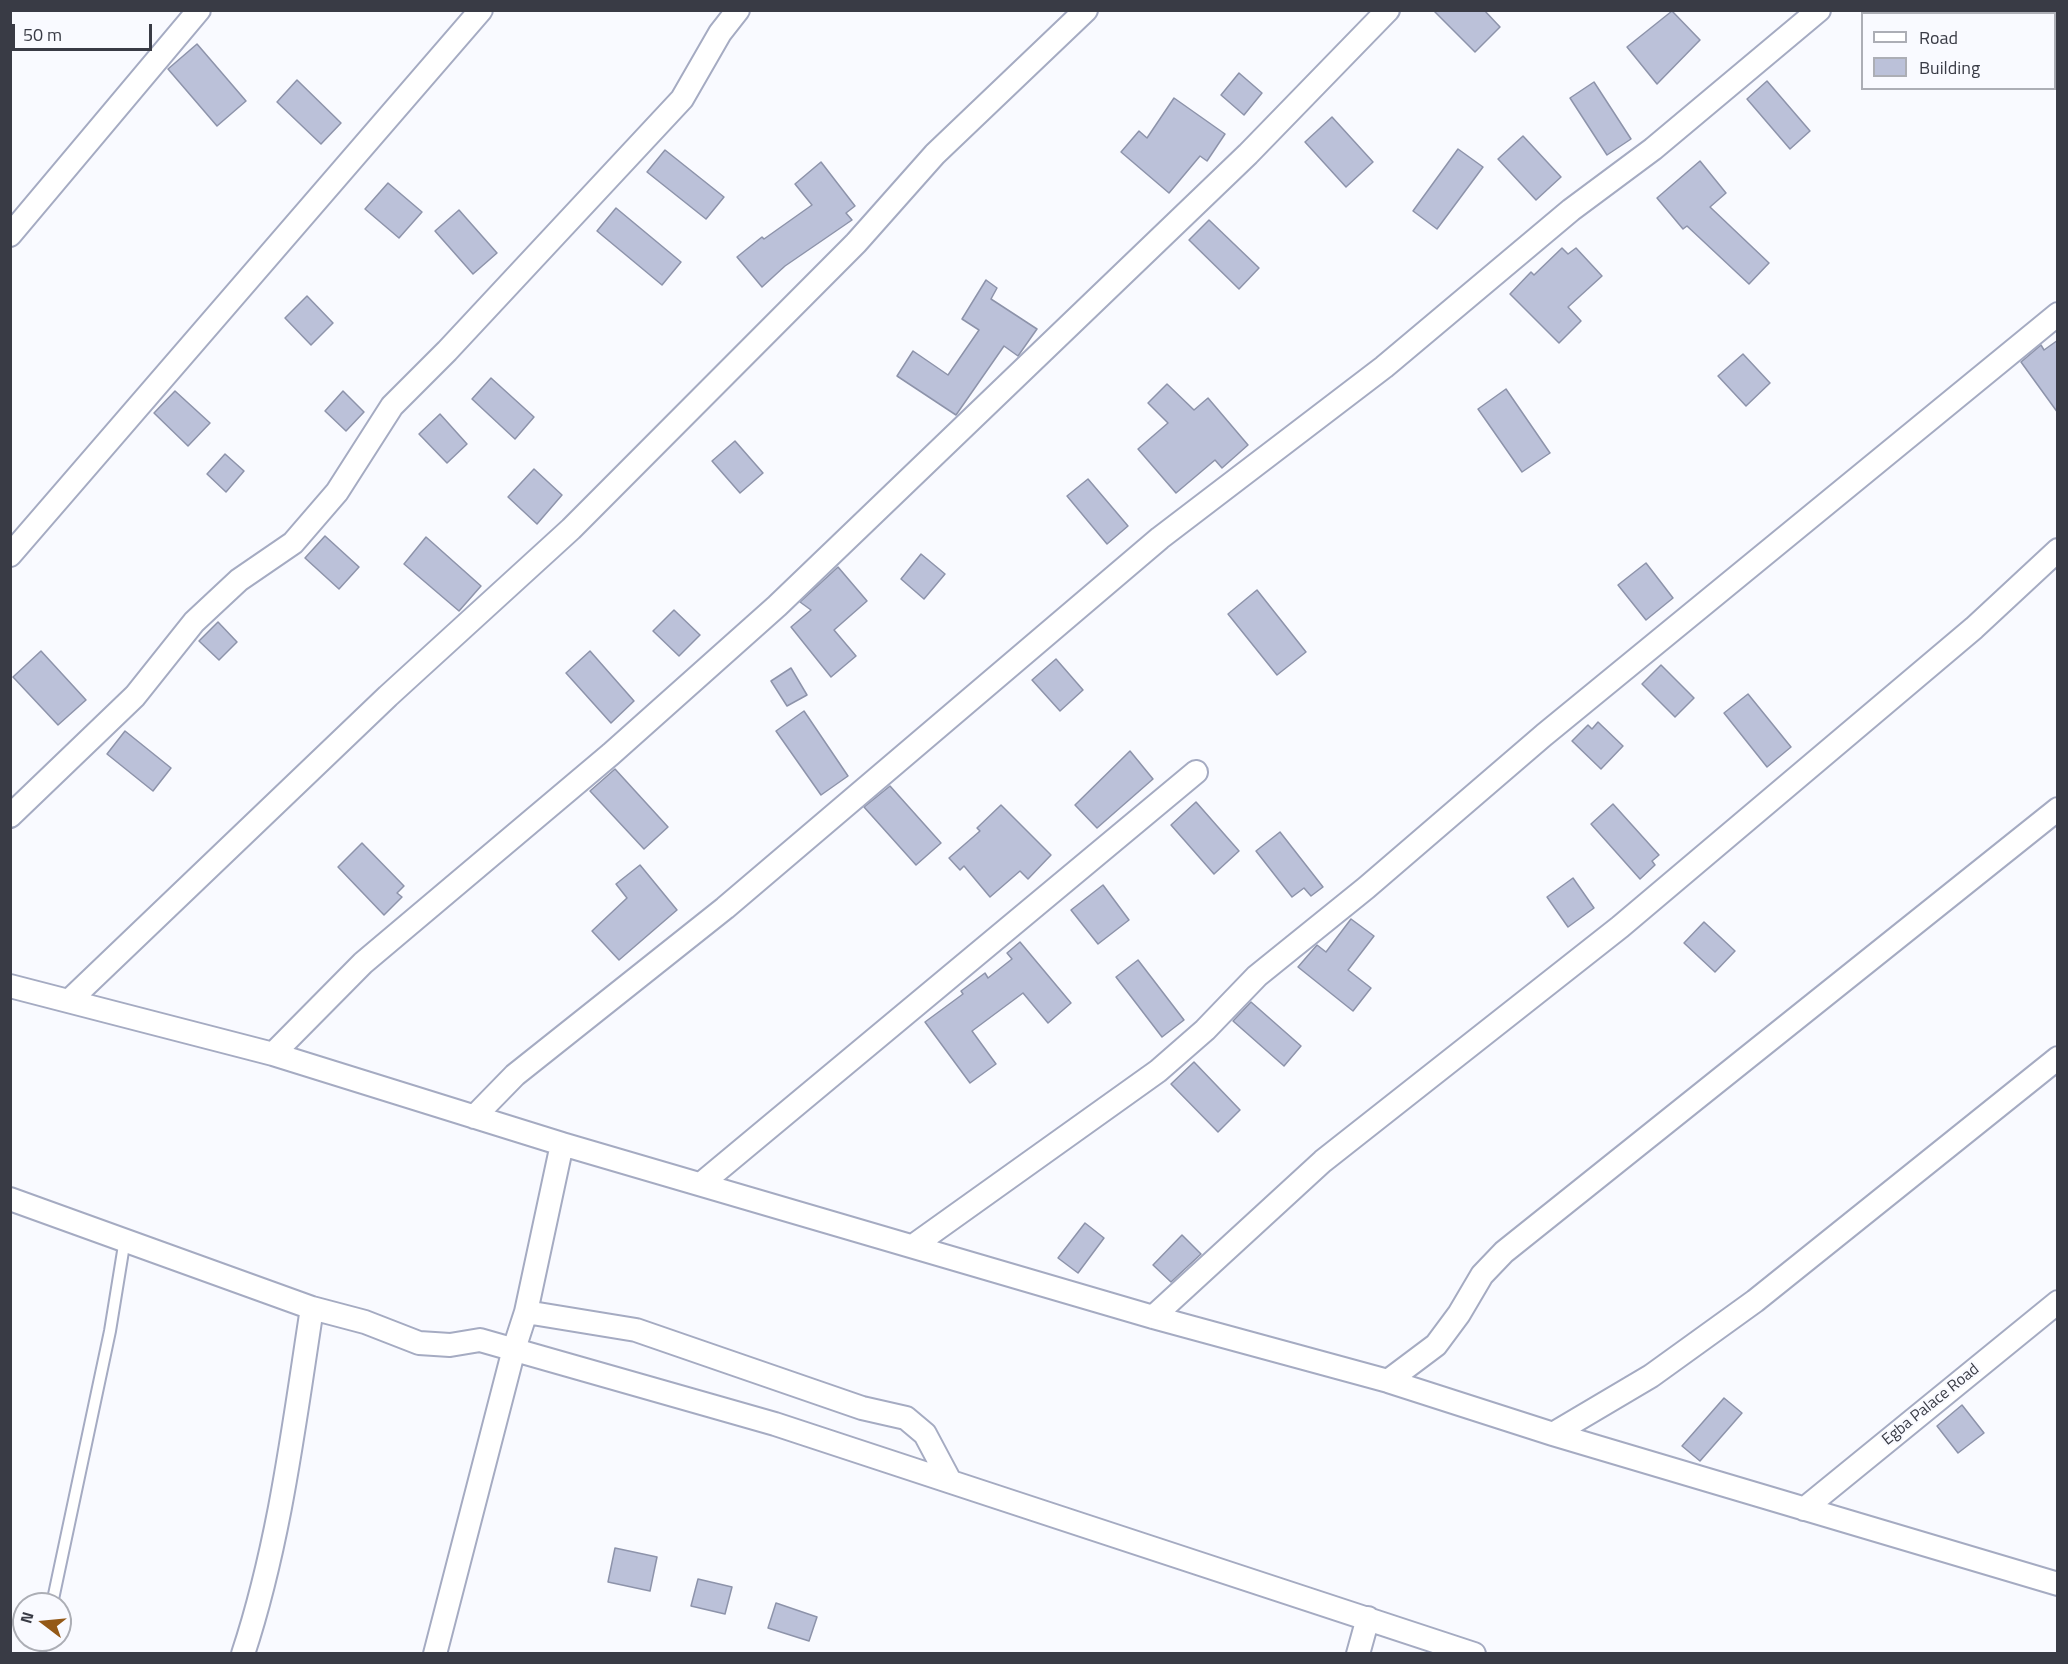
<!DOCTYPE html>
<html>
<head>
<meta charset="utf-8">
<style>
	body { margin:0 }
	#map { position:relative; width:2068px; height:1664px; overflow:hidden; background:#f9faff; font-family:"Titillium Web",sans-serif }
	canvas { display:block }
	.frame { position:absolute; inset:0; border:12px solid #393b45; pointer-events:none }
	.legend { position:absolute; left:1861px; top:12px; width:195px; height:78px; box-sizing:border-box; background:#f9faff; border:2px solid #acaeb5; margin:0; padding:8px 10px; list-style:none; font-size:18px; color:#393b45 }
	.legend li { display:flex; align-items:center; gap:12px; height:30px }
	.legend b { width:30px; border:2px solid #acaeb5 }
	.north { position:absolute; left:12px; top:1592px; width:60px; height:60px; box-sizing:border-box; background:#f9faff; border:2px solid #acaeb5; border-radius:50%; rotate:286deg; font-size:16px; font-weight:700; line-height:24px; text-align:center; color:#393b45 }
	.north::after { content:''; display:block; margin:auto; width:21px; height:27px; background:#945917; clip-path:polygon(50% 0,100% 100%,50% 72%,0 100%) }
	.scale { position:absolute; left:12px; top:24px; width:140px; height:27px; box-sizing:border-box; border:3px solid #393b45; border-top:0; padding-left:8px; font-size:18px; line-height:21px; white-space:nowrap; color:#393b45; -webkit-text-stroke:4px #f9faff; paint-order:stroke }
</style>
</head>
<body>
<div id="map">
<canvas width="2068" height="1664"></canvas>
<div class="frame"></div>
<ul class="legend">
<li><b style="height:8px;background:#fff"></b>Road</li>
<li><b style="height:16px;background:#bbc1d9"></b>Building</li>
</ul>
<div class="north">N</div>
<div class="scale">50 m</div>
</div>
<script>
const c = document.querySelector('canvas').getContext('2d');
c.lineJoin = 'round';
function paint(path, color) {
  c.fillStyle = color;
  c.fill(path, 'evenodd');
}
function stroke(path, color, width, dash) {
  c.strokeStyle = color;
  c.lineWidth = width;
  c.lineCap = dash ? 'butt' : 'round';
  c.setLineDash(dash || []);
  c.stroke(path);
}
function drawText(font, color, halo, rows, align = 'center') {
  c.font = font + ' "Titillium Web",sans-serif';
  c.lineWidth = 4.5;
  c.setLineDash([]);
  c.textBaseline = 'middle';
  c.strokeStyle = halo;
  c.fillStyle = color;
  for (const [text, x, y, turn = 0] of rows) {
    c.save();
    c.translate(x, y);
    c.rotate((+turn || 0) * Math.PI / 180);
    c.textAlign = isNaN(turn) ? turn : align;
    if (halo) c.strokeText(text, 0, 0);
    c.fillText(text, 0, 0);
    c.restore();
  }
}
const building = new Path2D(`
	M1433 10H1484L1500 27 1475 52Z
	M1672 11 1700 40 1657 84 1627 47Z
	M197 44 246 101 217 126 168 69Z
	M1239 73 1262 93 1244 115 1221 95Z
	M297 80 341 123 321 144 277 102Z
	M1767 81 1810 131 1790 149 1747 99Z
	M1594 82 1631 139 1607 155 1570 98Z
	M1174 98 1225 134 1207 161 1200 156 1169 193 1121 152 1139 131 1147 138Z
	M1332 117 1373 162 1346 187 1305 142Z
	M1523 136 1561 177 1536 200 1498 159Z
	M1458 149 1483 167 1437 229 1413 211Z
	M665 150 724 197 706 219 647 172Z
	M1700 161 1726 193 1710 207 1769 263 1749 284 1687 226 1683 229 1657 198Z
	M821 162 855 206 846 213 852 220 785 266 762 287 737 257 762 237 764 239 812 205 795 184Z
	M388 183 422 212 399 238 365 209Z
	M616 208 681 262 662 285 597 231Z
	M459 210 497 253 473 274 435 231Z
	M1209 220 1259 268 1239 289 1189 240Z
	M1562 248 1568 254 1576 248 1602 276 1568 307 1581 321 1559 343 1510 294 1531 272 1534 275Z
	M986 280 997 288 991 299 1037 329 1018 356 1004 346 956 415 897 376 913 351 948 375 979 330 962 319Z
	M307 296 333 323 311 345 285 318Z
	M2058 340V413L2021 362 2041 345 2044 350Z
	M1743 354 1770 383 1746 406 1718 376Z
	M491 378 534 417 515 439 472 399Z
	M1167 384 1194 410 1208 398 1248 445 1222 468 1215 460 1176 493 1138 449 1168 423 1148 403Z
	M1506 389 1550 453 1522 472 1478 409Z
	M175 391 210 423 188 446 154 413Z
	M343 391 364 412 346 431 325 411Z
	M440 414 467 444 447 463 419 434Z
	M735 441 763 473 740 493 712 461Z
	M225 454 244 471 226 492 207 474Z
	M534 469 562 495 537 524 508 497Z
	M1088 479 1128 526 1107 544 1067 496Z
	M325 536 359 567 339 589 305 558Z
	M426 537 481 586 459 611 404 564Z
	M921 554 945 574 924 599 901 579Z
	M1646 563 1673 598 1646 620 1618 585Z
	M838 567 867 601 834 630 856 656 831 677 791 627 811 610 800 602Z
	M1257 590 1306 652 1277 675 1228 614Z
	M674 610 700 635 679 656 653 631Z
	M218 622 237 642 219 660 199 641Z
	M41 651 86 700 58 725 13 677Z
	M590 651 634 701 611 723 566 673Z
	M1056 659 1083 690 1060 711 1032 680Z
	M1661 665 1694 698 1675 717 1642 684Z
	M791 668 807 695 787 706 771 681Z
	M1748 694 1791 747 1767 767 1724 713Z
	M804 711 848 776 821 795 776 731Z
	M1598 722 1623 746 1601 769 1572 741 1588 725 1592 729Z
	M125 731 171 768 153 791 107 754Z
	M1130 751 1153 779 1097 828 1075 805Z
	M615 769 668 827 644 849 590 791Z
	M890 786 941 843 916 865 864 807Z
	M1196 802 1239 851 1214 874 1171 825Z
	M1613 804 1659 855 1652 861 1655 865 1640 879 1591 824Z
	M1001 805 1051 855 1028 879 1020 871 990 897 964 866 960 870 949 858 980 831 977 828Z
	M1280 832 1323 887 1311 896 1304 888 1292 897 1256 851Z
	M362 843 404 886 397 893 402 897 384 915 338 867Z
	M640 865 677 910 619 960 592 931 627 898 616 884Z
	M1573 878 1594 908 1568 927 1547 897Z
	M1103 885 1129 920 1098 944 1071 910Z
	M1351 919 1374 936 1348 970 1371 988 1353 1011 1298 967 1317 945 1326 952Z
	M1704 922 1735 951 1715 972 1684 943Z
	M1020 942 1071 1003 1048 1023 1023 993 972 1031 996 1064 970 1083 925 1022 963 994 961 991 985 973 988 978 1012 959 1007 953Z
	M1138 960 1184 1020 1162 1037 1116 977Z
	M1251 1002 1301 1046 1284 1066 1233 1021Z
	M1194 1062 1240 1110 1218 1132 1171 1084Z
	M1085 1223 1104 1238 1078 1273 1058 1258Z
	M1182 1235 1201 1254 1171 1282 1153 1265Z
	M1724 1398 1742 1413 1700 1461 1682 1446Z
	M1962 1405 1984 1433 1958 1453 1937 1426Z
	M615 1548 657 1557 650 1591 608 1582Z
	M698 1579 732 1587 725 1614 691 1606Z
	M776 1603 817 1617 809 1641 768 1628Z`);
const service = new Path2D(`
	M52 1604 110 1331 125 1239
	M43 1646 44 1640`);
const minor = new Path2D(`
	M10 235 199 10
	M10 555 481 10
	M10 816 135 696 194 622 239 580 293 543 337 492 392 406 447 351 682 99 720 33 738 10
	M10 986 273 1054 562 1144 526 1312 514 1349 435 1654
	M69 1001 388 696 571 529 856 243 935 154 1086 10
	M273 1054 363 963 611 754 777 606 1248 154 1388 10
	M474 1117 515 1075 725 908 1160 538 1384 367 1571 210 1653 149 1819 10
	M562 1144 1153 1317 1388 1381 1553 1434 2058 1584
	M701 1184 1196 772
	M10 1199 312 1308 365 1322 419 1343 450 1345 480 1340 775 1424 1474 1654
	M913 1246 1158 1071 1205 1030 1257 976 1366 888 1544 735 2058 314
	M526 1312 636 1330 862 1408 906 1418 925 1434 950 1481
	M1153 1317 1323 1161 1620 927 1974 628 2058 550
	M1388 1381 1436 1345 1459 1314 1482 1275 1504 1252 2058 809
	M1553 1434 1651 1376 1755 1301 2058 1058
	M1804 1509 2058 1302
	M243 1654C280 1542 294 1424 312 1308
	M1358 1654 1368 1618`);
const streetNames = [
	["Egba Palace Road",1931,1405,-39]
];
paint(building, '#bbc1d9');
stroke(building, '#8d93aa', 1.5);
stroke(service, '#a5abc2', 14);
stroke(minor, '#a5abc2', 26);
stroke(service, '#fff', 10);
stroke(minor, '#fff', 22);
drawText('16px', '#393b45', '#f9faff', streetNames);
</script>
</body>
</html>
